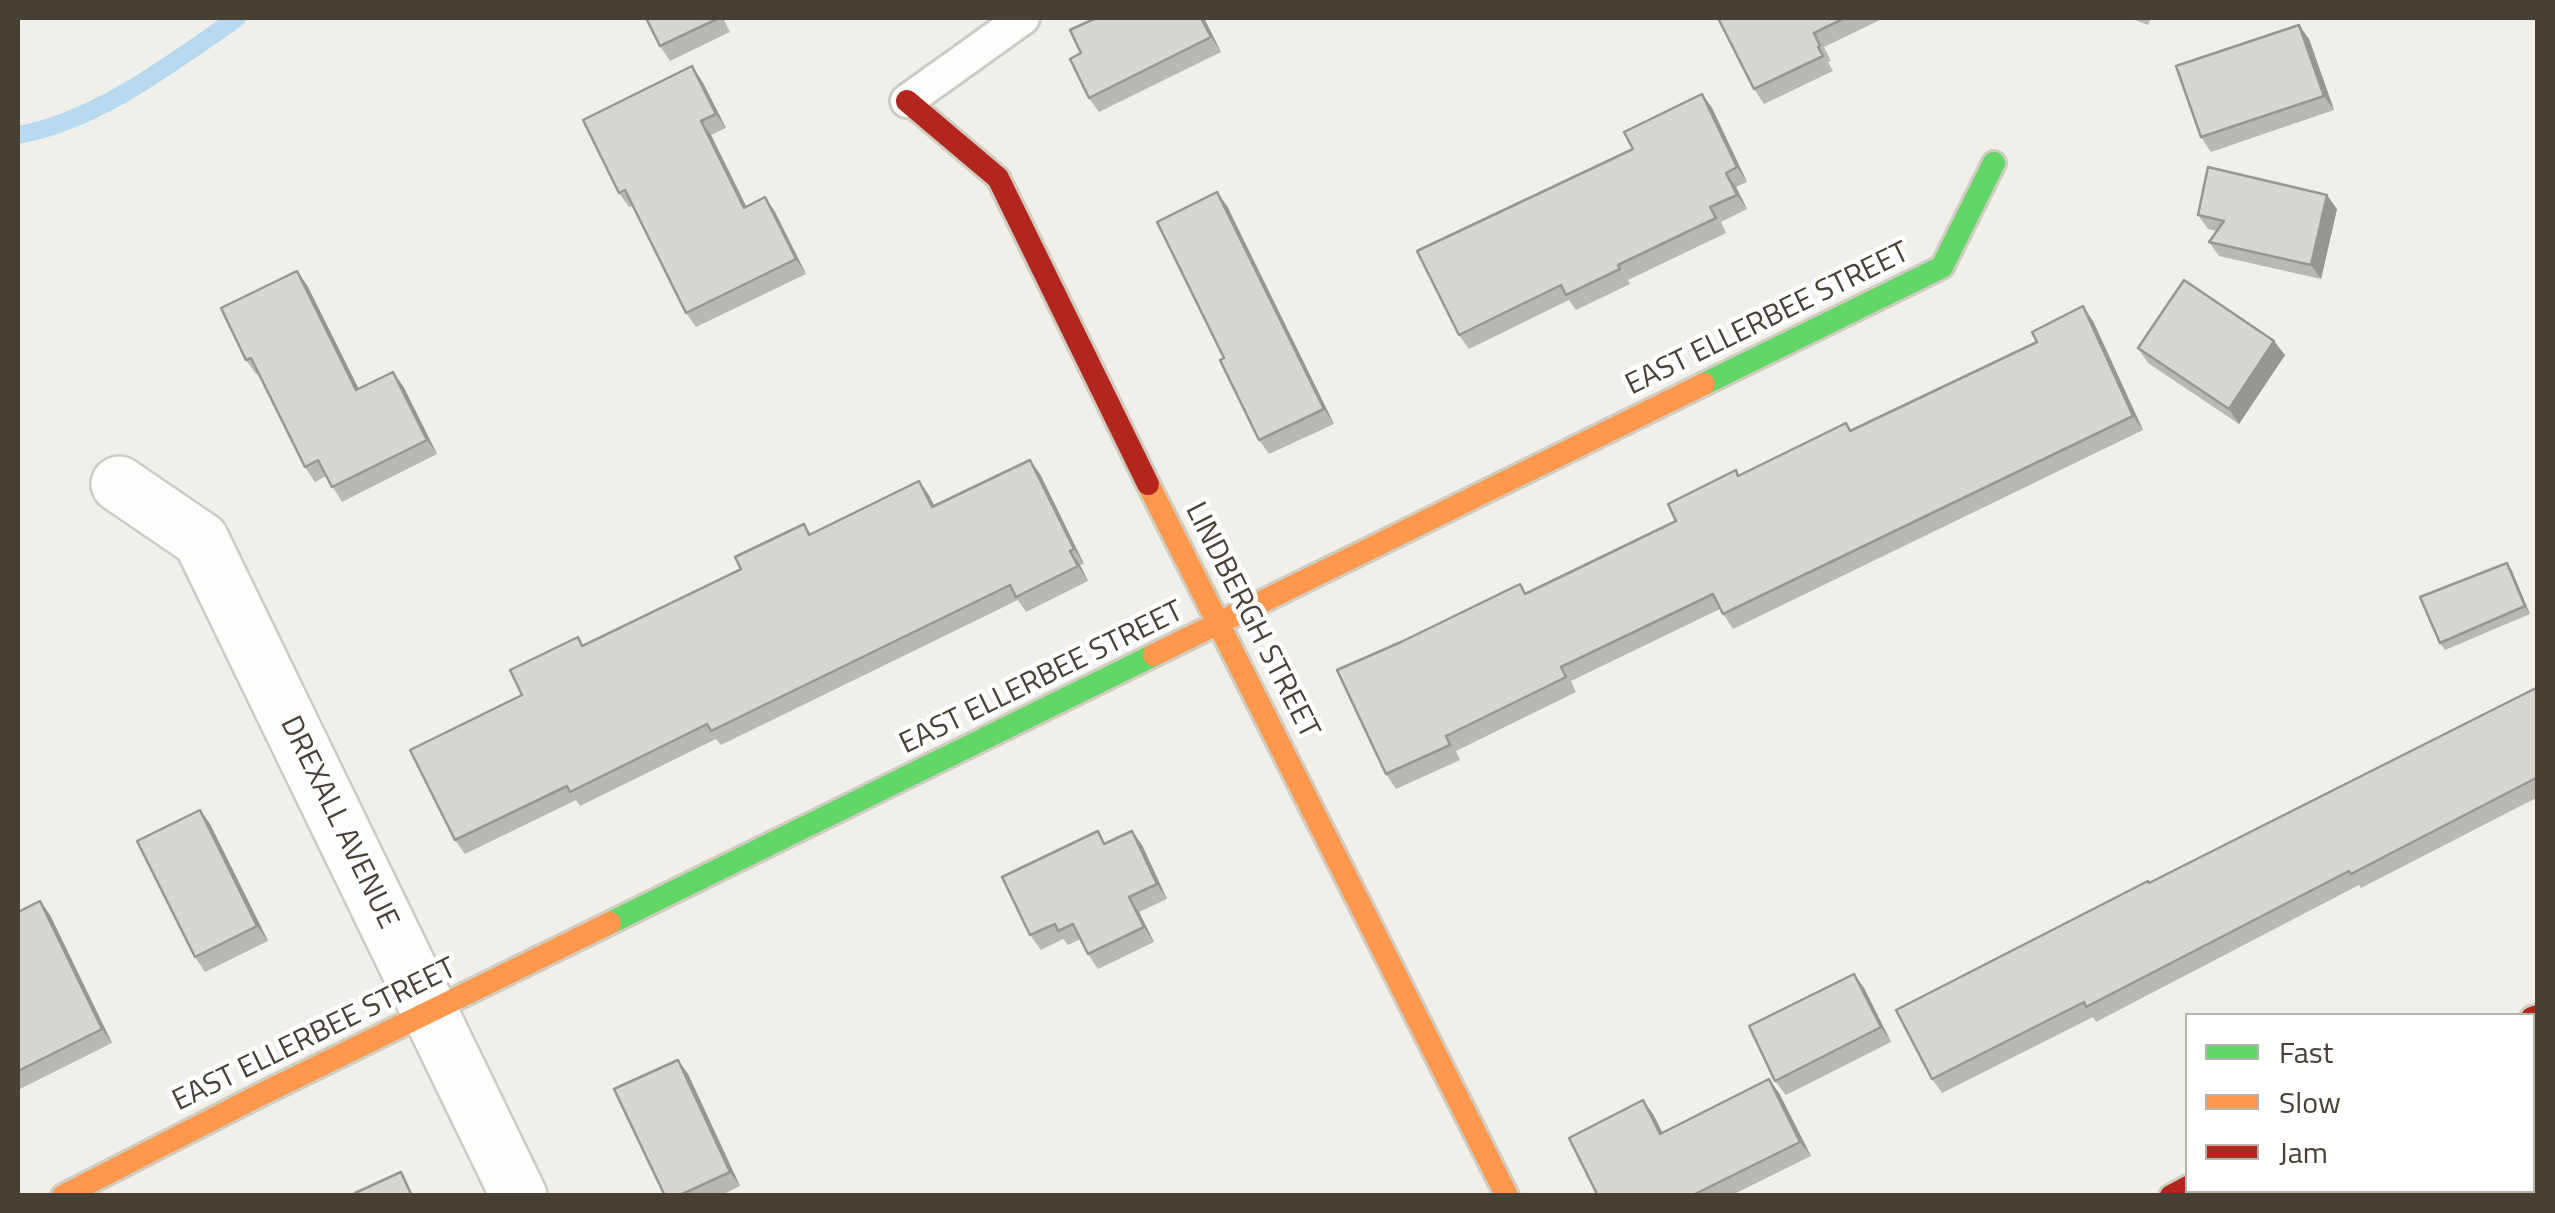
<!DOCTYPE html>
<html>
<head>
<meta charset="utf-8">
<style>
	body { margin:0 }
	#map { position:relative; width:2555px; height:1213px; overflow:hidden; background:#f0efea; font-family:"Titillium Web",sans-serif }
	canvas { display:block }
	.frame { position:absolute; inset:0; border:20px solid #474035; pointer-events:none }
	.legend { position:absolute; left:2185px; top:1013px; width:350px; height:180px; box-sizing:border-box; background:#fff; border:2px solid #b5b3ae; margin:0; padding:12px 18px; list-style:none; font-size:30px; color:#474035 }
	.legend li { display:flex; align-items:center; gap:20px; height:50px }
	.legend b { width:50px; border:2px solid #b5b3ae }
</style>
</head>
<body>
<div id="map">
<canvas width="2555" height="1213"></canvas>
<div class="frame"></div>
<ul class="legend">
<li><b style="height:12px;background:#63d668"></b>Fast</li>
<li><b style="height:12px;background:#ff974d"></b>Slow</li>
<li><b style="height:12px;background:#b3261e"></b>Jam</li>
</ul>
</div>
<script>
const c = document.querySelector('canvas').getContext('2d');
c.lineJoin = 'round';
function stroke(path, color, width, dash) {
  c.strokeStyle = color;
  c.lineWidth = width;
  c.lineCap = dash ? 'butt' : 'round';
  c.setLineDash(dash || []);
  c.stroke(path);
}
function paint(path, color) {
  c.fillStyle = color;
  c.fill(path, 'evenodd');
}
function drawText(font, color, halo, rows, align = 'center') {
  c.font = font + ' "Titillium Web",sans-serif';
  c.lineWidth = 9;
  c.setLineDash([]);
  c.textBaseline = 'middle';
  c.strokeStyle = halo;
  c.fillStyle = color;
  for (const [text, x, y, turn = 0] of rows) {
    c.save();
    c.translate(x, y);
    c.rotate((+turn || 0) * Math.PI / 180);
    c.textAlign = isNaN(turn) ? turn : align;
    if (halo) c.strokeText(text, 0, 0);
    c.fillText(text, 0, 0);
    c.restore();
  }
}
const stream = new Path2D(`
	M18 135C97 121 172 63 237 18`);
const lane = new Path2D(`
	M907 101 1023 18`);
const street = new Path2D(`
	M119 484 201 540 519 1196`);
const fast = new Path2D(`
	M1704 384 1942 267 1994 163
	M610 923 1154 655`);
const slow = new Path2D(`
	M1148 484 1507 1196
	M1154 655 1704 384
	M63 1196 258 1096 610 923`);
const jam = new Path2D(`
	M907 101 998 178 1148 484
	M2532 1018 2538 1016
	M2171 1196 2188 1187`);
const wall = new Path2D(`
	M646 18H723L730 32 670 61 660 46Z
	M1096 18H1204L1221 52 1099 112 1089 98Z
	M1718 18H1884L1824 47 1831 61 1828 62 1833 71 1764 104 1754 89Z
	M2130 18H2151L2148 25Z
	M2309 39 2334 110 2211 152 2201 137Z
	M702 81 726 128 711 135 746 207 765 197 775 212 806 274 696 327 686 313 632 206 629 207 619 193Z
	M1702 94 1712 108 1747 182 1736 187 1747 209 1721 222 1726 233 1628 280 1630 284 1576 310 1569 300 1469 349 1459 335 1633 149Z
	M1227 206 1334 424 1269 454 1259 440 1224 358Z
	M2337 209 2321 279 2219 256 2209 242 2217 231 2208 229 2198 215Z
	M307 285 359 389 403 386 437 454 342 502 326 476 315 482 305 467 258 374H256L246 360Z
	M2093 321 2143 430 1733 629 1720 609 1571 681 1576 692 1456 751 1460 760 1396 789 1386 774 1401 642 1520 584 1526 594 1676 521 1736 470 1739 475 1851 431Z
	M2138 348 2285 355 2239 424 2148 363Z
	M1040 474 1084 564 1080 565 1088 581 1026 612 1018 600 721 745 716 739 580 806 576 800 465 854 455 840 522 695 578 637 583 645 741 569 804 524 811 534 919 481 935 506Z
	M2507 563 2512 571 2530 614 2445 650 2440 643Z
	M2538 687V797L2361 888 2359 885 2096 1022 2093 1017 1942 1093 1932 1079 2149 883Z
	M200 810 210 824 268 941 205 972 195 957Z
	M1132 831 1142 845 1167 899 1139 912 1154 942 1098 969 1088 954 1081 939 1068 945 1063 939 1041 950 1030 935 1106 843Z
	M40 901 50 915 112 1043 18 1090V912Z
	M1854 974 1864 988 1891 1042 1786 1095 1775 1081Z
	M688 1074 740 1186 720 1196H665Z
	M1779 1093 1811 1156 1730 1196H1598L1653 1114 1662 1132Z`);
const shadedWall = new Path2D(`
	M1201 18H1204L1221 52 1211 37Z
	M2299 25 2309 39 2334 110 2324 96Z
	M692 66 702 81 726 128 716 114Z
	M1702 94 1712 108 1747 182 1737 167Z
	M701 121 711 135 754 222 744 208Z
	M1726 173 1736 187 1747 209 1737 195Z
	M1217 192 1227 206 1334 424 1324 409Z
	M2327 195 2337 209 2321 279 2311 265Z
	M765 197 775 212 806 274 796 259Z
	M297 271 307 285 366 404 356 390Z
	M2083 306 2093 321 2143 430 2133 416Z
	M2274 341 2285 355 2239 424 2229 409Z
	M393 372 403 386 437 454 427 440Z
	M1030 460 1040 474 1084 564 1074 549Z
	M919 481 929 495 942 522 932 507Z
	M1070 551 1080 565 1088 581 1078 566Z
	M2507 563 2512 571 2530 614 2525 606Z
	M200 810 210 824 268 941 257 926Z
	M1132 831 1142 845 1167 899 1157 884Z
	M1129 897 1139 912 1154 942 1144 927Z
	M40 901 50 915 112 1043 102 1029Z
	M1854 974 1864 988 1891 1042 1881 1027Z
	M678 1060 688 1074 740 1186 730 1172Z
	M1769 1079 1779 1093 1811 1156 1800 1142Z
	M1643 1100 1653 1114 1670 1148 1660 1134Z`);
const building = new Path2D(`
	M646 18H719L660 46Z
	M1096 18H1201L1211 37 1089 98 1070 59 1081 53 1070 30Z
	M1718 18H1845L1814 33 1820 46 1818 47 1823 56 1754 89Z
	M2299 25 2324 96 2201 137 2176 66Z
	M692 66 716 114 701 121 744 208 765 197 796 259 686 313 625 190 619 193 583 120Z
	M1702 94 1737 167 1726 173 1737 195 1710 207 1716 218 1618 265 1620 269 1566 295 1561 285 1459 335 1417 251 1633 149 1624 132Z
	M2208 167 2327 195 2311 265 2209 242 2224 221 2198 215Z
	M1217 192 1324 409 1259 440 1220 360 1224 358 1157 222Z
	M297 271 356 390 393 372 427 440 332 487 318 460 305 467 251 358 246 360 221 308Z
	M2184 280 2274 341 2229 409 2138 348Z
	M2083 306 2133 416 1723 614 1713 594 1561 667 1566 677 1446 736 1450 745 1386 774 1337 670 1401 642 1520 584 1525 594 1676 521 1668 504 1736 470 1738 476 1846 423 1850 431 2037 342 2032 332Z
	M1030 460 1074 549 1070 551 1078 566 1016 597 1010 585 711 731 707 724 570 792 567 786 455 840 410 750 522 695 510 670 578 637 582 646 741 569 735 557 804 524 809 535 919 481 932 507Z
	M2507 563 2525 606 2440 643 2420 597Z
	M2538 687V777L2351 874 2349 871 2086 1007 2084 1002 1932 1079 1896 1010 2148 881 2149 883Z
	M200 810 257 926 195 957 137 841Z
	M1098 831 1104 844 1132 831 1157 884 1129 897 1144 927 1088 954 1073 924 1058 931 1055 924 1030 935 1002 877Z
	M40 901 102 1029 18 1071V912Z
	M1854 974 1881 1027 1775 1081 1749 1026Z
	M678 1060 730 1172 678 1196H665L614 1089Z
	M1769 1079 1800 1142 1691 1196H1598L1569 1138 1643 1100 1660 1134Z
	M401 1172 412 1196H356L355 1193Z
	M2483 1190H2518L2521 1196H2473Z`);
const streetNames = [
	["EAST ELLERBEE STREET",1768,320,-26],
	["LINDBERGH STREET",1251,621,63],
	["EAST ELLERBEE STREET",1042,679,-26],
	["DREXALL AVENUE",338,823,64],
	["EAST ELLERBEE STREET",315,1036,-26]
];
stroke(stream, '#b7daf1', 18);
stroke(lane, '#cdcbc6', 38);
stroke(street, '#cdcbc6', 60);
stroke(fast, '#d0ccc0', 28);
stroke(slow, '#d0ccc0', 28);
stroke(jam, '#d0ccc0', 28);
stroke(lane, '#fdfdfc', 32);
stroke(street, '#fdfdfc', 55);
stroke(fast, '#63d668', 22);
stroke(slow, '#ff974d', 22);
stroke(jam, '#b3261e', 22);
paint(wall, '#bab8b3');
paint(shadedWall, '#979692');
paint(building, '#d8d6d0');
stroke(building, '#979692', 2.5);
drawText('30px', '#474035', '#fff', streetNames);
</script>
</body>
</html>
